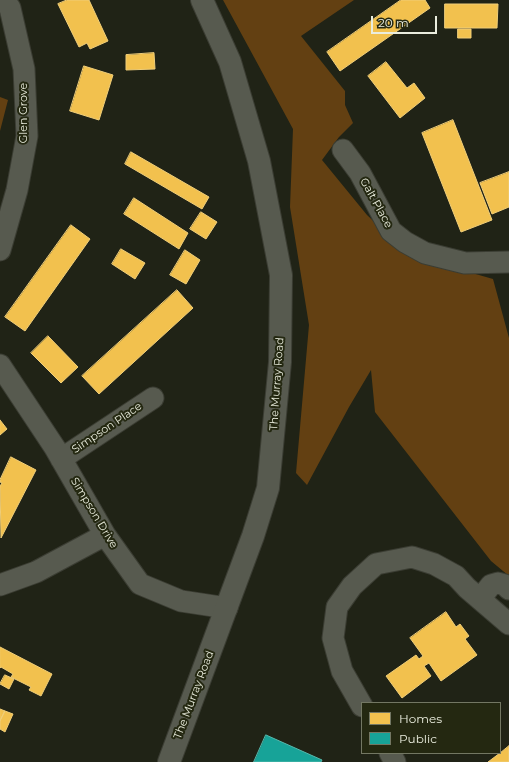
<!DOCTYPE html>
<html>
<head>
<meta charset="utf-8">
<style>
	body { margin:0 }
	#map { position:relative; width:509px; height:762px; overflow:hidden; background:#202316; font-family:Montserrat,sans-serif }
	canvas { display:block }
	.legend { position:absolute; left:361px; top:702px; width:140px; height:52px; box-sizing:border-box; background:#242811; border:1px solid #737763; margin:0; padding:5px 7px; list-style:none; font-size:12px; color:#eaedde }
	.legend li { display:flex; align-items:center; gap:8px; height:20px }
	.legend b { width:20px; border:1px solid #737763 }
	.scale { position:absolute; left:371px; top:16px; width:66px; height:18px; box-sizing:border-box; border:2px solid #eaedde; border-top:0; padding-left:5px; font-size:12px; line-height:14px; white-space:nowrap; color:#eaedde; -webkit-text-stroke:3px #242811; paint-order:stroke }
</style>
</head>
<body>
<div id="map">
<canvas width="509" height="762"></canvas>
<ul class="legend">
<li><b style="height:11px;background:#f2c14e"></b>Homes</li>
<li><b style="height:11px;background:#17a398"></b>Public</li>
</ul>
<div class="scale">20 m</div>
</div>
<script>
const c = document.querySelector('canvas').getContext('2d');
c.lineJoin = 'round';
function paint(path, color) {
  c.fillStyle = color;
  c.fill(path, 'evenodd');
}
function stroke(path, color, width, dash) {
  c.strokeStyle = color;
  c.lineWidth = width;
  c.lineCap = dash ? 'butt' : 'round';
  c.setLineDash(dash || []);
  c.stroke(path);
}
function drawText(font, color, halo, rows, align = 'center') {
  c.font = font + ' Montserrat,sans-serif';
  c.lineWidth = 4;
  c.setLineDash([]);
  c.textBaseline = 'middle';
  c.strokeStyle = halo;
  c.fillStyle = color;
  for (const [text, x, y, turn = 0] of rows) {
    c.save();
    c.translate(x, y);
    c.rotate((+turn || 0) * Math.PI / 180);
    c.textAlign = isNaN(turn) ? turn : align;
    if (halo) c.strokeText(text, 0, 0);
    c.fillText(text, 0, 0);
    c.restore();
  }
}
const green = new Path2D(`
	M223 0H354L301 36 345 91V105L353 123 339 137 322 160 367 215 409 255 493 279 509 338V576L491 561 375 412 371 370 349 407 307 485 296 473 309 325 290 207 293 129Z
	M0 97 8 100 0 131Z`);
const homes = new Path2D(`
	M67 0H89L108 41 90 49 87 43 79 47 58 4Z
	M401 0H425L430 8 340 71 327 52Z
	M445 4H498L497 28H445Z
	M458 29H471V38H458Z
	M154 53 155 69 126 70V55Z
	M386 62 407 88 414 83 425 98 400 118 368 76Z
	M84 66 113 75 99 120 70 111Z
	M453 120 492 220 461 232 422 133Z
	M131 152 209 197 202 209 125 164Z
	M509 172V207L492 214 480 183Z
	M134 198 188 233 179 249 124 214Z
	M201 212 217 222 206 239 190 229Z
	M71 225 90 239 25 331 5 317Z
	M121 249 145 263 135 279 112 264Z
	M185 250 200 260 186 284 170 275Z
	M177 290 193 308 99 394 82 376Z
	M48 336 78 367 61 383 31 353Z
	M0 420 7 429 0 435Z
	M11 457 36 470 1 538 0 486 2 483 0 482V480Z
	M446 612 456 627 460 624 469 636 465 639 477 655 441 681 429 663 424 666 431 676 402 698 386 676 416 655 419 659 423 656 410 638Z
	M0 647 52 674 41 696 29 690 31 687 11 677 13 674 1 667 0 668Z
	M5 675 14 679 9 689 0 684Z
	M0 709 5 711 0 721Z
	M5 711 13 714 5 732 0 729V721Z
	M509 746V762H488L500 753Z`);
const public = new Path2D(`
	M266 735 322 760 321 762H254Z`);
const minor = new Path2D(`
	M343 150 360 173 391 231 405 242 425 253 465 263 509 262
	M0 250 17 190 27 136 24 69 10 8 4 0
	M0 365 55 448 105 535 140 584 181 601 227 608
	M61 459 153 398
	M0 585 36 572 105 535
	M480 599 491 585 498 583 505 585 509 589
	M362 706 342 671 333 638 337 607 352 586 376 564 412 557 434 564 456 576 467 588 509 624
	M390 753 395 762`);
const tertiary = new Path2D(`
	M169 762 253 536 268 488 280 362 281 275 259 161 230 62 202 0`);
const streetNames = [
	["Glen Grove",24,113,-90],
	["Galt Place",376,203,61],
	["The Murray Road",277,384,-86],
	["Simpson Place",107,428,-34],
	["Simpson Drive",94,513,59],
	["The Murray Road",194,695,-69]
];
paint(green, '#634012');
paint(homes, '#f2c14e');
stroke(homes, '#f0ce79', 1);
paint(public, '#17a398');
stroke(public, '#56b9ad', 1);
stroke(minor, '#3b3d33', 23);
stroke(tertiary, '#3b3d33', 24);
stroke(minor, '#575a4f', 21);
stroke(tertiary, '#575a4f', 22);
drawText('11px', '#eaedde', '#242811', streetNames);
</script>
</body>
</html>
